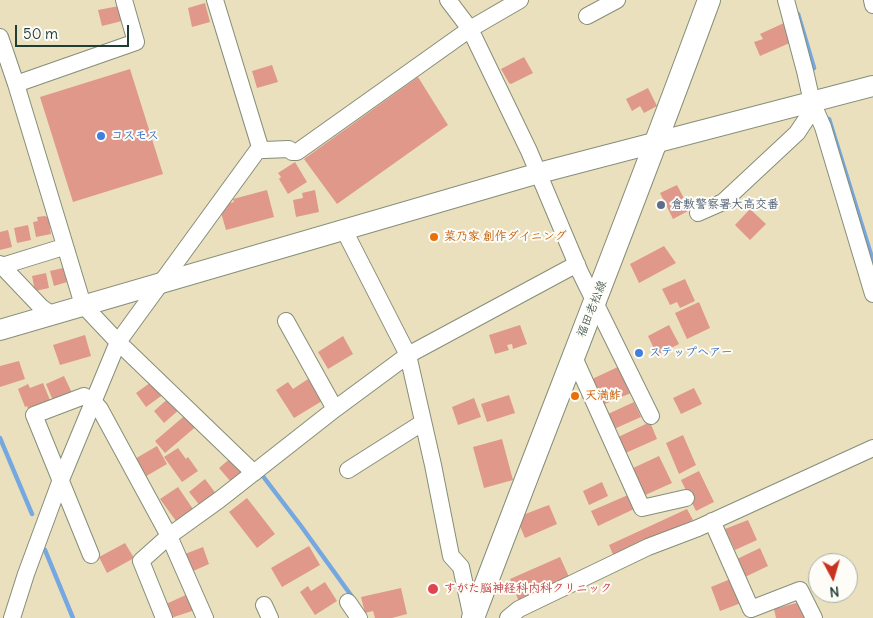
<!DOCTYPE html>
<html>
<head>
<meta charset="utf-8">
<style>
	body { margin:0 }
	#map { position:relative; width:873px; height:618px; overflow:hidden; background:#ebe0bd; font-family:Delius,sans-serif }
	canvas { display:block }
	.north { position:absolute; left:808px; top:553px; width:50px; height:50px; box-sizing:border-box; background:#fdfcf7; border:1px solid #a4b0a9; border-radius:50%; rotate:174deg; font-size:14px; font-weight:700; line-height:20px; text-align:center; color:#1f3d34 }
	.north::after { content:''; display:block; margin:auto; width:18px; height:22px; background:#c8321e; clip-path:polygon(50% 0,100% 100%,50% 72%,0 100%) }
	.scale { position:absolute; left:15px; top:25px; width:114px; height:22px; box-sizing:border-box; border:2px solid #1f3d34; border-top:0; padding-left:6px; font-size:15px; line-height:18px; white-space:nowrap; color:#1f3d34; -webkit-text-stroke:4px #fdfcf7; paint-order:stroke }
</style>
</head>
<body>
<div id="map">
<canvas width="873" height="618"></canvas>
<div class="north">N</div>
<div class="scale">50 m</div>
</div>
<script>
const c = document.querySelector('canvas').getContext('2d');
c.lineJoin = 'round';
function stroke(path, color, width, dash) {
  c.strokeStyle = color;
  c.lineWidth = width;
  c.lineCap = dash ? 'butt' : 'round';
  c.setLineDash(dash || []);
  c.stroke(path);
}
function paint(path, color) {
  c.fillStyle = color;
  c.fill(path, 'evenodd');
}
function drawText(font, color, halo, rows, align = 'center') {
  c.font = font + ' Delius,"Klee One",sans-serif';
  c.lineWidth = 4;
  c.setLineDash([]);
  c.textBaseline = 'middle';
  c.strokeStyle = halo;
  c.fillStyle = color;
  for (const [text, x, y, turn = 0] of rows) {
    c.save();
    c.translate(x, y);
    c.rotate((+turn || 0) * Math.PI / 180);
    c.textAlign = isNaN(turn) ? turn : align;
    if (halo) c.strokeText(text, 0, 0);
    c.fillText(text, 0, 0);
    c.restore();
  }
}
const stream = new Path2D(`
	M798 14 814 68
	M829 119 873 261
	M0 438 32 514
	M262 475 301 526 353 598
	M45 550 73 618`);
const building = new Path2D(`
	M205 3 210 22 192 27 188 8Z
	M119 6 122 21 102 26 98 10Z
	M784 23 792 42 760 56 754 42 763 39 760 34Z
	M524 57 533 73 511 84 509 83 501 69Z
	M272 65 278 82 257 88 252 71Z
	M130 69 163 174 73 202 40 97Z
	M418 77 448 125 337 204 304 159Z
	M648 88 657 106 644 113 640 106 632 111 626 99Z
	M295 162 307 182 288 194 279 179 281 177 278 173Z
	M677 185 690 210 673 219 660 193Z
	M267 190 274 217 226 230 220 209 227 207 226 204 234 202 233 199Z
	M315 190 319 212 296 217 293 200 303 198 302 193Z
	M750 209 766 224 750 240 735 225Z
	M45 216 47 217 49 221 51 234 36 237 33 222 38 221 37 217Z
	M28 225 31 240 17 243 14 228Z
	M8 230 12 247 0 250V232Z
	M664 246 676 263 639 283 630 264Z
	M63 268 67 282 54 286 50 271Z
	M46 273 49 288 35 291 32 276Z
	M685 279 695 301 680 308 677 302 670 305 662 289Z
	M699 302 710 328 687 339 675 313Z
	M520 325 527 344 513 349 512 344 507 345 509 350 495 354 489 335Z
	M669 325 679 344 657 355 648 336Z
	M85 335 91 356 60 365 53 345Z
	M343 336 353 354 328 369 318 352Z
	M19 361 25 379 0 387V366Z
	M620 366 631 393 600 406 590 380Z
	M64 376 73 395 54 403 46 384Z
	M308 379 322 401 294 418 276 390 288 382 293 389Z
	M154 380 164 394 146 407 136 393Z
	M43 383 50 400 28 409 27 406 25 407 18 389 28 384 30 388Z
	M694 388 702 404 681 414 673 398Z
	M509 395 515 413 487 422 481 404Z
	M171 396 181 408 164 423 154 411Z
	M474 398 481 417 458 425 452 407Z
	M634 402 641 417 614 429 608 414Z
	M189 412 199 424 165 453 155 441Z
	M650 422 657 439 621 455 614 439Z
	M683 435 696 465 679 474 666 443Z
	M502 439 513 480 484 488 473 447Z
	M157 446 167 464 143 478 133 460Z
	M178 448 186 459 188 457 198 471 182 482 164 457Z
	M233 456 245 469 231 482 219 468Z
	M659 456 672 483 643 496 631 469Z
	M699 471 714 502 696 511 681 480Z
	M205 479 217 495 201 507 189 492Z
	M602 482 608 496 589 505 583 491Z
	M178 487 193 509 176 521 160 499Z
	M628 495 634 509 598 526 591 511Z
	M247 498 275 534 257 548 229 512Z
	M549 505 557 524 525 538 519 524 522 522 520 516Z
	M687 509 693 520 614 557 609 545Z
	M748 520 757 540 735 550 725 529Z
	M125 543 134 558 107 573 99 557Z
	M309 546 320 565 282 587 271 568Z
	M203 547 209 564 191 572 185 554Z
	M760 548 768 566 745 577 737 559Z
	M560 557 570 579 519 602 510 579Z
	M733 578 741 603 720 611 711 587Z
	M325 582 337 601 315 615 300 592 308 586 311 591Z
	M401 588 407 614 392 618H375L373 611 365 613 361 597Z
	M188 594 195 610 171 618 166 604Z
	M800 602 805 618H776L774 609Z`);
const minor = new Path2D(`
	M448 0 470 29 529 151 580 272 651 416
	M786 0 805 71 812 102 823 127 873 294
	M872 0 873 5
	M587 16 617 0
	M0 37 16 84 83 305 118 342 254 473
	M16 84 136 42 124 0
	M260 147 264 150 289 149 292 152H297L470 29 520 0
	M698 213 723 202 797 133 809 115 812 102
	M344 230 408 355 433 465 451 556 461 567 472 618
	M0 264 41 307 52 315
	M2 266 57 249
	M286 321 335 409
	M573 355 642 508 686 498
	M348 470 422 423
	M712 521 751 609 800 590 814 618
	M91 555 34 415 84 396 93 401 100 409 169 536 205 618
	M348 602 359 618
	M264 605 270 618
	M12 618 26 574 60 482 118 342 260 147 215 0
	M164 618 141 561 169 536 219 500 335 409 408 355 577 264
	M508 618 519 609 648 547 698 528 873 448`);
const tertiary = new Path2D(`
	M0 330 539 173 873 86`);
const secondary = new Path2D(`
	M473 618C551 412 633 207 709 0`);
const markers = [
	[101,136,5,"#3f7fe0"],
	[661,205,5,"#5c6f8a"],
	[434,237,5,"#e8710a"],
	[639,353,5,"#3f7fe0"],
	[575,396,5,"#e8710a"],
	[433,589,6,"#e0444e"]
];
const shopNames = [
	["コスモス",111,136],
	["ステップヘアー",649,353]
];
const serviceNames = [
	["倉敷警察署大高交番",671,205]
];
const foodNames = [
	["菜乃家 創作ダイニング",444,237],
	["天満鮓",585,396]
];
const streetNames = [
	["福田老松線",592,309,-68]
];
const healthNames = [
	["すがた脳神経科内科クリニック",444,589]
];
stroke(stream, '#75a7e1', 4.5);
paint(building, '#df988a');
stroke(minor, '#858e78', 18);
stroke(tertiary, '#858e78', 22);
stroke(secondary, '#858e78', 24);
stroke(minor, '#fff', 16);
stroke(tertiary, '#fff', 20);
stroke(secondary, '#fff', 22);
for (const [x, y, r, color] of markers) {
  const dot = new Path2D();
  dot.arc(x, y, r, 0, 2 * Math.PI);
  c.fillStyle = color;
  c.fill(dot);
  stroke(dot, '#fdfcf7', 2);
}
drawText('bold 12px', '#366cbe', '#fdfcf7', shopNames, 'left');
drawText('bold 12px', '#4e5e75', '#fdfcf7', serviceNames, 'left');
drawText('bold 12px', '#c56008', '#fdfcf7', foodNames, 'left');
drawText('12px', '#1f3d34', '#fdfcf7', streetNames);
drawText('bold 12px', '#be3a42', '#fdfcf7', healthNames, 'left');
</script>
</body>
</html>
